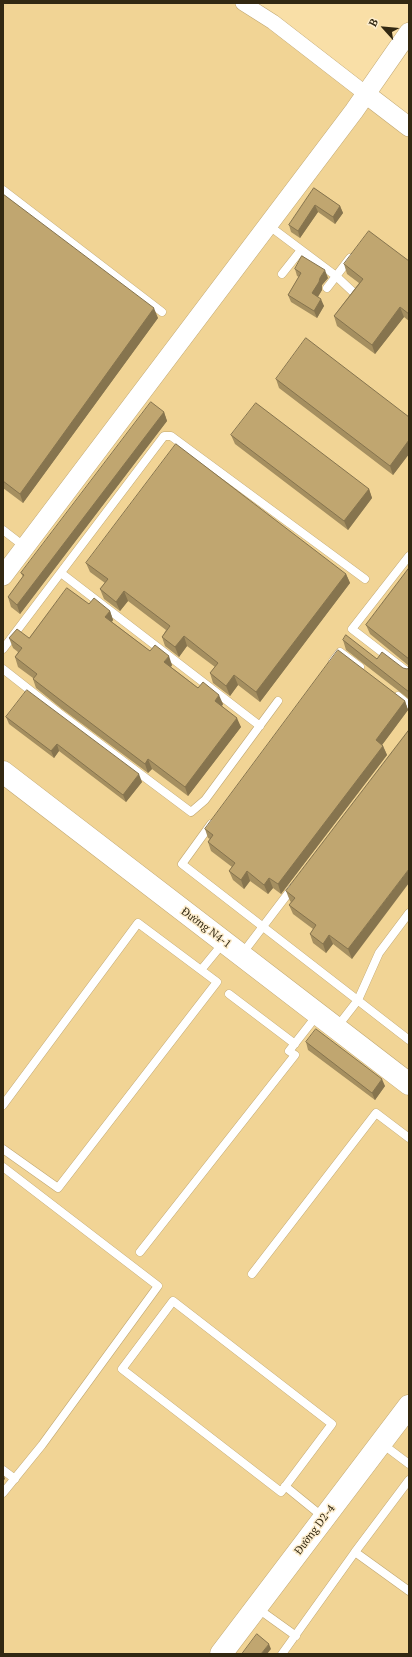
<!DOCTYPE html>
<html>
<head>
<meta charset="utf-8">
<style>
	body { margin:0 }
	#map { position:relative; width:412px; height:1657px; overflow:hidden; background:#f9dfa7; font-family:"PT Serif",serif }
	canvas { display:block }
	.frame { position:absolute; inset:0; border:4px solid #322812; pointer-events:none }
	.north { position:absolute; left:364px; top:8px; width:40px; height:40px; -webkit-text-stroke:3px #fdedcd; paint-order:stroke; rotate:297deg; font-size:11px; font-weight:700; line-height:16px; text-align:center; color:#322812 }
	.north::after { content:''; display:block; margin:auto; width:14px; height:18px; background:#322812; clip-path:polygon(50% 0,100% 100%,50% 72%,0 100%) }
</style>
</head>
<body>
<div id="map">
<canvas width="412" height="1657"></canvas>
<div class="frame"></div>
<div class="north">B</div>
</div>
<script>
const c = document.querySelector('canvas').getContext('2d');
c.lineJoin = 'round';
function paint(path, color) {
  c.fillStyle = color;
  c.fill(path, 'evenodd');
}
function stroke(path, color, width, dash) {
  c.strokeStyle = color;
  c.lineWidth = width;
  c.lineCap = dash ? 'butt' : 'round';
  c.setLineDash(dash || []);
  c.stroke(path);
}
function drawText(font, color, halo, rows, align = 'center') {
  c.font = font + ' "PT Serif",serif';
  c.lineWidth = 3;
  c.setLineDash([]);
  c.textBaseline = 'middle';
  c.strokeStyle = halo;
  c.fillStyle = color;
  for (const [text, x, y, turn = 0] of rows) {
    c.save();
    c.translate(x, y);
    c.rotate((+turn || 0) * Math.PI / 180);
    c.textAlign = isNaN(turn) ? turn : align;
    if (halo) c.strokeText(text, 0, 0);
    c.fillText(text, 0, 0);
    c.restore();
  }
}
const built = new Path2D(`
	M3 3H238L409 129V1654H3Z`);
const service = new Path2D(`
	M3 190 162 312
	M268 225 336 276 353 292
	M282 274 301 250
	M327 288 350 258
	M3 530 25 547
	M409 556 352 629 409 673
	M61 573 260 726
	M3 649 164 436H171L365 579
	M333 661 340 652 360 667
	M3 669 59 713 191 812 205 800 278 701
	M398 696 409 705
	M211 824 182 864 409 1040
	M242 954 293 887
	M201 970 224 942
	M229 994 295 1044
	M337 1027 358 1000 379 953 409 913
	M3 1105 138 923 217 982 58 1188 3 1149
	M3 1167 158 1286 42 1445 3 1493
	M140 1252 295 1055 289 1051 318 1014
	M252 1274 376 1113 409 1138
	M173 1301 332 1424 281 1492 122 1369Z
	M381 1443 409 1464
	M3 1470 15 1479
	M285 1486 323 1517
	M355 1552 409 1480
	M257 1608 296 1636
	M282 1654 355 1552 409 1591`);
const minor = new Path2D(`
	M243 3 273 22 366 94`);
const tertiary = new Path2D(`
	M366 94 409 127
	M3 576 354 111 409 32`);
const secondary = new Path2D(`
	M3 772 409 1084
	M221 1654 409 1406`);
const wall = new Path2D(`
	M314 188 340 206 343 213 335 224 318 212 300 238 291 232 289 225Z
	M3 194 158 318 23 503 3 488Z
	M409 261V321L404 317 375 354 337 326 334 316 359 283 347 274 344 264Z
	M295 269 328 278 322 285V290L318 297 324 306 317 318 291 302 288 295 299 277 297 276Z
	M276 379 409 417V454L393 475 279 388Z
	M164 412 167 421 20 614 11 607 8 597 23 577 21 573Z
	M231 435 369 489 372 498 348 530 235 444Z
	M86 563 346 574 350 583 260 702 238 685 230 696 213 683 210 673 215 667 187 646 179 657 165 646 162 637 166 630 128 601 120 611 104 599 100 589 105 583 90 572Z
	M409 568V666L370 634 366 625Z
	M89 604 110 611 113 620 112 622 150 651 172 665 171 667 198 688 223 704 222 706 241 727 188 796 152 769 148 773 62 709 36 688 33 679V678L18 667 15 657 18 652 13 648 9 638H29Z
	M343 640 377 659 403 668 407 669 409 668V699L346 650Z
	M405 701 408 710 382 745 383 746 387 755 281 894 273 888 268 894 250 881 244 889 233 880 229 871 232 867 211 851 208 842 210 839 208 838 205 829Z
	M6 717 142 782 126 802 59 751 54 758 9 724Z
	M409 730 352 959 333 944 326 953 313 943 310 934 313 929 293 914 289 905 291 902 290 901 286 891Z
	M306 1042 385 1086 375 1100 308 1050Z`);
const shadedWall = new Path2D(`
	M315 205 318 212 300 238 298 231Z
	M340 206 343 213 335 224 333 217Z
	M325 270 328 278 322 285V290L315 301 312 293 320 278Z
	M321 299 324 306 317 318 314 311Z
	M400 307 404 317 375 354 372 345Z
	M154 308 158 318 23 503 20 494Z
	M164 412 167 421 20 614 17 605Z
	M409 440V454L393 475 390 466Z
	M369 489 372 498 348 530 344 521Z
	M346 574 350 583 260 702 256 692Z
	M124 591 128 601 120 611 116 602Z
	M110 611 113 620 108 626 105 617Z
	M184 636 187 646 179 657 175 647Z
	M169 656 172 665 168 671 164 662Z
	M234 675 238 685 230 696 226 686Z
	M219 695 223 704 219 710 215 701Z
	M405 701 408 710 379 749 376 740Z
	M237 718 241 727 188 796 185 787Z
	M57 744 59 751 54 758 51 751Z
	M383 746 387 755 281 894 278 884Z
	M148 759 152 769 148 773 145 764Z
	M139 774 142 782 126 802 123 795Z
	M409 869V883L352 959 348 949Z
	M247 871 250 881 244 889 241 880Z
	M269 878 273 888 268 894 264 885Z
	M329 935 333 944 326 953 323 944Z
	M382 1079 385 1086 375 1100 372 1093Z
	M3 1472 5 1479 3 1481Z
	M269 1644 271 1649 267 1654H261Z`);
const building = new Path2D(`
	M314 188 340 206 333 217 315 205 298 231 289 225Z
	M3 194 154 308 20 494 3 481Z
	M369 231 409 261V314L400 307 372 345 334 316 363 279 344 264Z
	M302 256 325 270 320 278 319 282 312 293 321 299 314 311 288 295 301 273 295 269Z
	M306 338 409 417V440L390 466 276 379Z
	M151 402 164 412 17 605 8 597 24 575 21 573Z
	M256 403 369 489 344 521 231 435Z
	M176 444 346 574 256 692 234 675 226 686 210 673 218 663 184 636 175 647 162 637 170 626 124 591 116 602 100 589 108 579 86 563Z
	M409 568V659L366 625Z
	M67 588 89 604 94 598 110 611 105 617 150 651 155 645 169 656 164 662 198 688 203 682 219 695 215 701 237 718 185 787 148 759 145 764 59 699 33 679 37 674 15 657 22 648 9 638 17 629 29 638Z
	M346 635 377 659 382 652 403 668 407 669 409 668V692L343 640Z
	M338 650 405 701 376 740 383 746 278 884 269 878 264 885 247 871 241 880 229 871 235 863 208 842 213 835 205 829Z
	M27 690 139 774 123 795 57 744 51 751 6 717Z
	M409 730V869L348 949 329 935 323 944 310 934 316 925 289 905 295 898 286 891Z
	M316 1029 382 1079 372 1093 306 1042Z
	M257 1634 269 1644 261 1654H242Z`);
const streetNames = [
	["Đường N4-1",206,928,37],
	["Đường D2-4",315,1530,-53]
];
paint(built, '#f1d495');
stroke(service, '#c1a771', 9);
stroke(minor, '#c1a771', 16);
stroke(tertiary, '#c1a771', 20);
stroke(secondary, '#c1a771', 23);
stroke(service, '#fff', 8);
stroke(minor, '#fff', 15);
stroke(tertiary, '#fff', 19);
stroke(secondary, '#fff', 22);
paint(wall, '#a58f60');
paint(shadedWall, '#86744e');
paint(building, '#c0a670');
stroke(building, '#86744e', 1);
drawText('11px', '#322812', '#fdedcd', streetNames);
</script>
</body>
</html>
